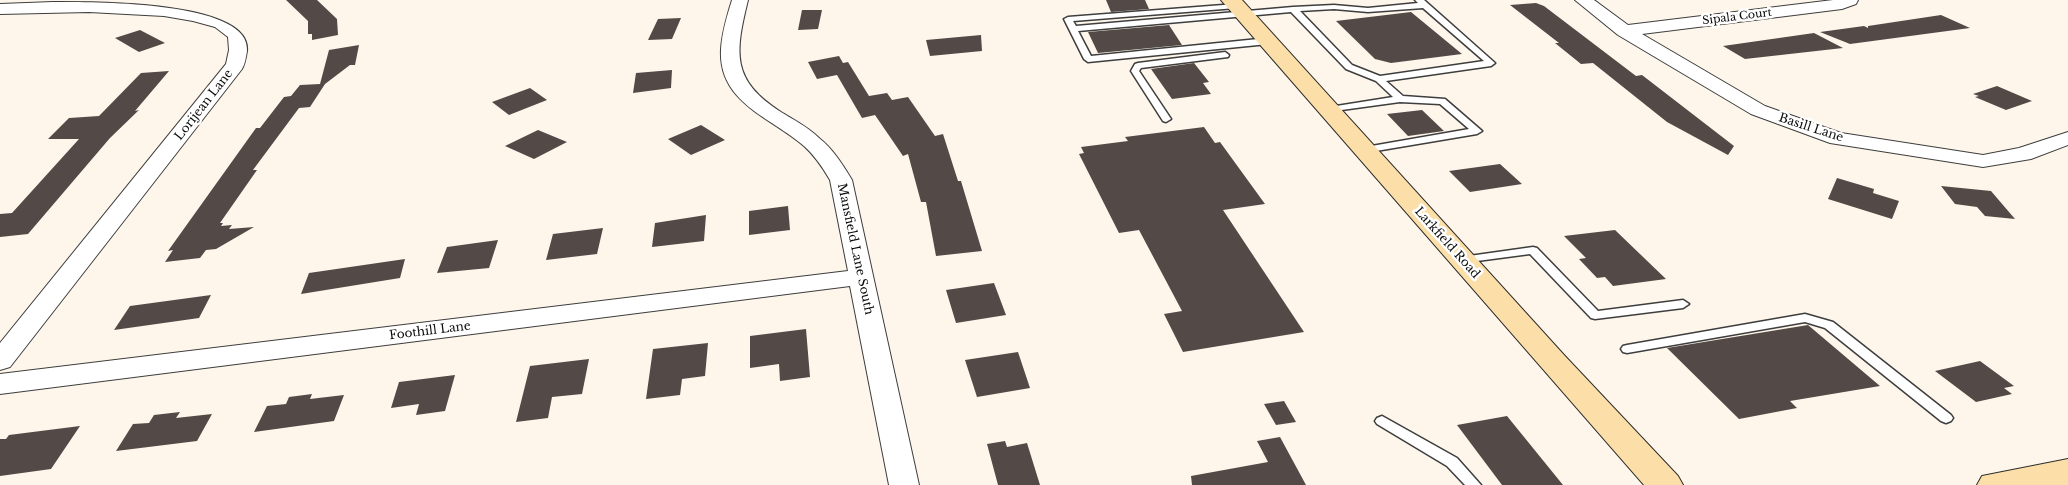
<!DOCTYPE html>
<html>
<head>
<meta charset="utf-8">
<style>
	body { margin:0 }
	canvas { display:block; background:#fef6ea }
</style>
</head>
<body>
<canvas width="2068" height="485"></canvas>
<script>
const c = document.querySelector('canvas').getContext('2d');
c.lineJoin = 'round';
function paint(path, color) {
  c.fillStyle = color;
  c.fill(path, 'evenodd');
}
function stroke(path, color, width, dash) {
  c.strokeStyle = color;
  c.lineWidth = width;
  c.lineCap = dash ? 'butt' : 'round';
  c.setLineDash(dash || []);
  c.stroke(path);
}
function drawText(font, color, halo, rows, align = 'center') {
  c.font = font + ' "Libre Baskerville",serif';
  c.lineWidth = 5;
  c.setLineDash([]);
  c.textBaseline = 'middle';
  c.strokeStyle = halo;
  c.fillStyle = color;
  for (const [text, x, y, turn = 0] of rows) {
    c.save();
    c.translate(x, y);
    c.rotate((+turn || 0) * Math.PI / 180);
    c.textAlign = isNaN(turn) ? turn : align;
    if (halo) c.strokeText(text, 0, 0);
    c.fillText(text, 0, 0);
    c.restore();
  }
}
const building = new Path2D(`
	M286 0H317L337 19 338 35 312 40V34H308V21Z
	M1106 0H1145L1149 9 1111 12Z
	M1536 3 1544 6 1636 76 1642 75 1734 146 1728 155 1667 122 1593 63 1581 64 1555 43H1559L1510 5Z
	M802 10H822L818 29 798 30Z
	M1411 12 1462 54 1391 63 1375 59 1336 21Z
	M1941 15 1970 28 1850 44 1820 32 1864 26 1868 28V26Z
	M681 18 672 39 648 40 658 19Z
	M1169 25 1182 45 1098 53 1088 32Z
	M140 30 165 43 139 52 115 38Z
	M1814 33 1843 48 1745 59 1723 46Z
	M981 35 982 51 930 56 926 40Z
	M359 45 355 65H350L325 84 310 107 299 108 253 170H257L220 223H223L221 226 232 225 229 229 254 227 216 249 206 250 200 258 165 262 173 250 168 251 256 128H260L284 97 291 96 300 85 320 84 329 50Z
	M839 56 843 63 848 62 869 96 887 93 892 100 908 97 935 136 943 134 958 181H961L982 251 936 256 926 202H921L908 154 903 156 875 115 862 118 837 75 817 79 808 62Z
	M1194 63 1209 82 1203 83 1211 94 1172 99 1151 69Z
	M672 70 671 88 633 93 636 73Z
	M169 71 135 111 139 110 110 138 28 234 0 237V214L12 213 79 139H48L69 118 99 116 141 73Z
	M1997 86 2032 101 2006 110 1975 97 1979 96 1973 94Z
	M530 88 547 100 509 115 492 102Z
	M1422 110 1444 131 1408 136 1387 114Z
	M701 125 725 140 691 155 668 139Z
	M1204 127 1215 143 1220 142 1265 204 1223 210 1304 332 1183 352 1164 314 1182 311 1139 230 1119 233 1079 154 1084 153 1081 147 1128 141 1125 137Z
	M538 130 567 142 534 159 505 146Z
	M1500 164 1522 184 1470 192 1449 171Z
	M1837 178 1874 189 1873 193 1899 201 1892 219 1828 199Z
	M1941 186 1991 191 2015 219 1985 216 1977 207 1955 204Z
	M788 206 790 230 749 235V211Z
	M706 215 704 241 652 247 655 223Z
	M603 228 597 254 546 260 553 234Z
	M1615 230 1666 279 1613 286 1605 277 1597 278 1579 259 1586 258 1564 236Z
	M498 240 489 268 437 273 447 247Z
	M405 259 400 278 301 294 309 273Z
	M994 283 1006 315 956 323 946 290Z
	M211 295 199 318 114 330 130 306Z
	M1808 325 1880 386 1790 401 1797 408 1739 419 1667 348Z
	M806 329 810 377 780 381 779 364 750 368V336Z
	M708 343 705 376 682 379 680 395 646 399 653 349Z
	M1018 352 1030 388 977 397 965 360Z
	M589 359 582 394 552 397 548 418 516 422 530 366Z
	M1980 361 2014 386 2004 388 2012 394 1976 402 1935 371Z
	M455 375 445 411 416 415 419 404 391 408 399 382Z
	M312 394 310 399 344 395 334 421 254 432 267 406 286 404 289 397Z
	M1284 401 1296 422 1276 425 1264 404Z
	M180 412 176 418 212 414 197 441 116 451 133 424 149 423 154 415Z
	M1507 416 1563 485H1502L1457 425Z
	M80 426 51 469 0 476V439H6L9 435Z
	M1280 437 1306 485H1192L1191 476 1268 462 1257 441Z
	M1005 441 1007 447 1027 443 1040 485H998L987 444Z`);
const lane = new Path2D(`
	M1415 0H1424L1495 63 1491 66 1386 81 1403 96 1445 99 1482 131 1477 134 1364 153 1360 152 1359 150 1360 148 1469 129 1440 104 1400 102 1327 112 1325 110 1330 107 1393 97 1376 81 1346 69 1291 12 1078 31 1091 56 1268 38 1272 41 1268 44 1088 62 1084 59 1064 19 1068 17 1236 4 1240 6 1236 8 1073 21 1076 26 1293 7 1334 5 1368 8 1418 3ZM1423 8 1484 61 1380 76 1352 65 1300 11 1334 9 1368 12Z
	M1225 52 1229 55 1228 57 1141 68 1139 71 1171 119 1166 122 1163 121 1131 71 1135 64 1138 63Z
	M1533 247 1537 248 1598 311 1683 300 1689 304 1683 308 1595 319 1591 318 1530 254 1462 263 1456 260 1462 257Z
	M1805 314 1833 322 1951 415 1953 418 1951 421 1946 423 1941 421 1825 328 1805 322 1627 353 1623 352 1621 349 1623 346 1627 345Z
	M1382 416 1457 458 1481 485H1465L1447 466 1377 424 1375 421 1377 418Z`);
const street = new Path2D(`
	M732 0H748C735 53 731 80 781 112 794 120 808 127 819 138 833 149 843 165 852 180L919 485H889L850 286 0 394V374L848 271 830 180C823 168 815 156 804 146 771 117 718 103 721 49 722 32 727 16 732 0Z
	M1575 0H1594L1628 25 1833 0H1858L1856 4 1842 9 1642 34 1765 106 1841 133 1983 155 2019 148 2068 132V145L2031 159 1983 167 1830 143 1751 114 1618 35Z
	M53 2C89 2 252 0 247 51 246 57 245 64 242 69L10 367 0 370V343L226 64 229 50 228 37 215 27 193 21 164 16 89 12 0 14V4Z`);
const secondary = new Path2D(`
	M1221 0H1242L1564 355 1678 476 1683 485H1644Z
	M2068 459V485H1977L1982 476Z`);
const farStreetnames = [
	["Sipala Court",1737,17,-7]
];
const streetNames = [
	["Lorijean Lane",204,105,-52],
	["Basill Lane",1811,128,18],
	["Larkfield Road",1447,243,48],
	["Mansfield Lane South",855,249,78],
	["Foothill Lane",430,331,-7]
];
paint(building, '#534a48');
stroke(lane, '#3e3e3e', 3);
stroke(street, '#3e3e3e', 2);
stroke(secondary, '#2d2d2d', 2);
paint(lane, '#fff');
paint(street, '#fff');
paint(secondary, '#fcdfa8');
drawText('11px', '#0b0b0b', '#fff', farStreetnames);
drawText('12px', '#0b0b0b', '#fff', streetNames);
</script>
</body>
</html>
